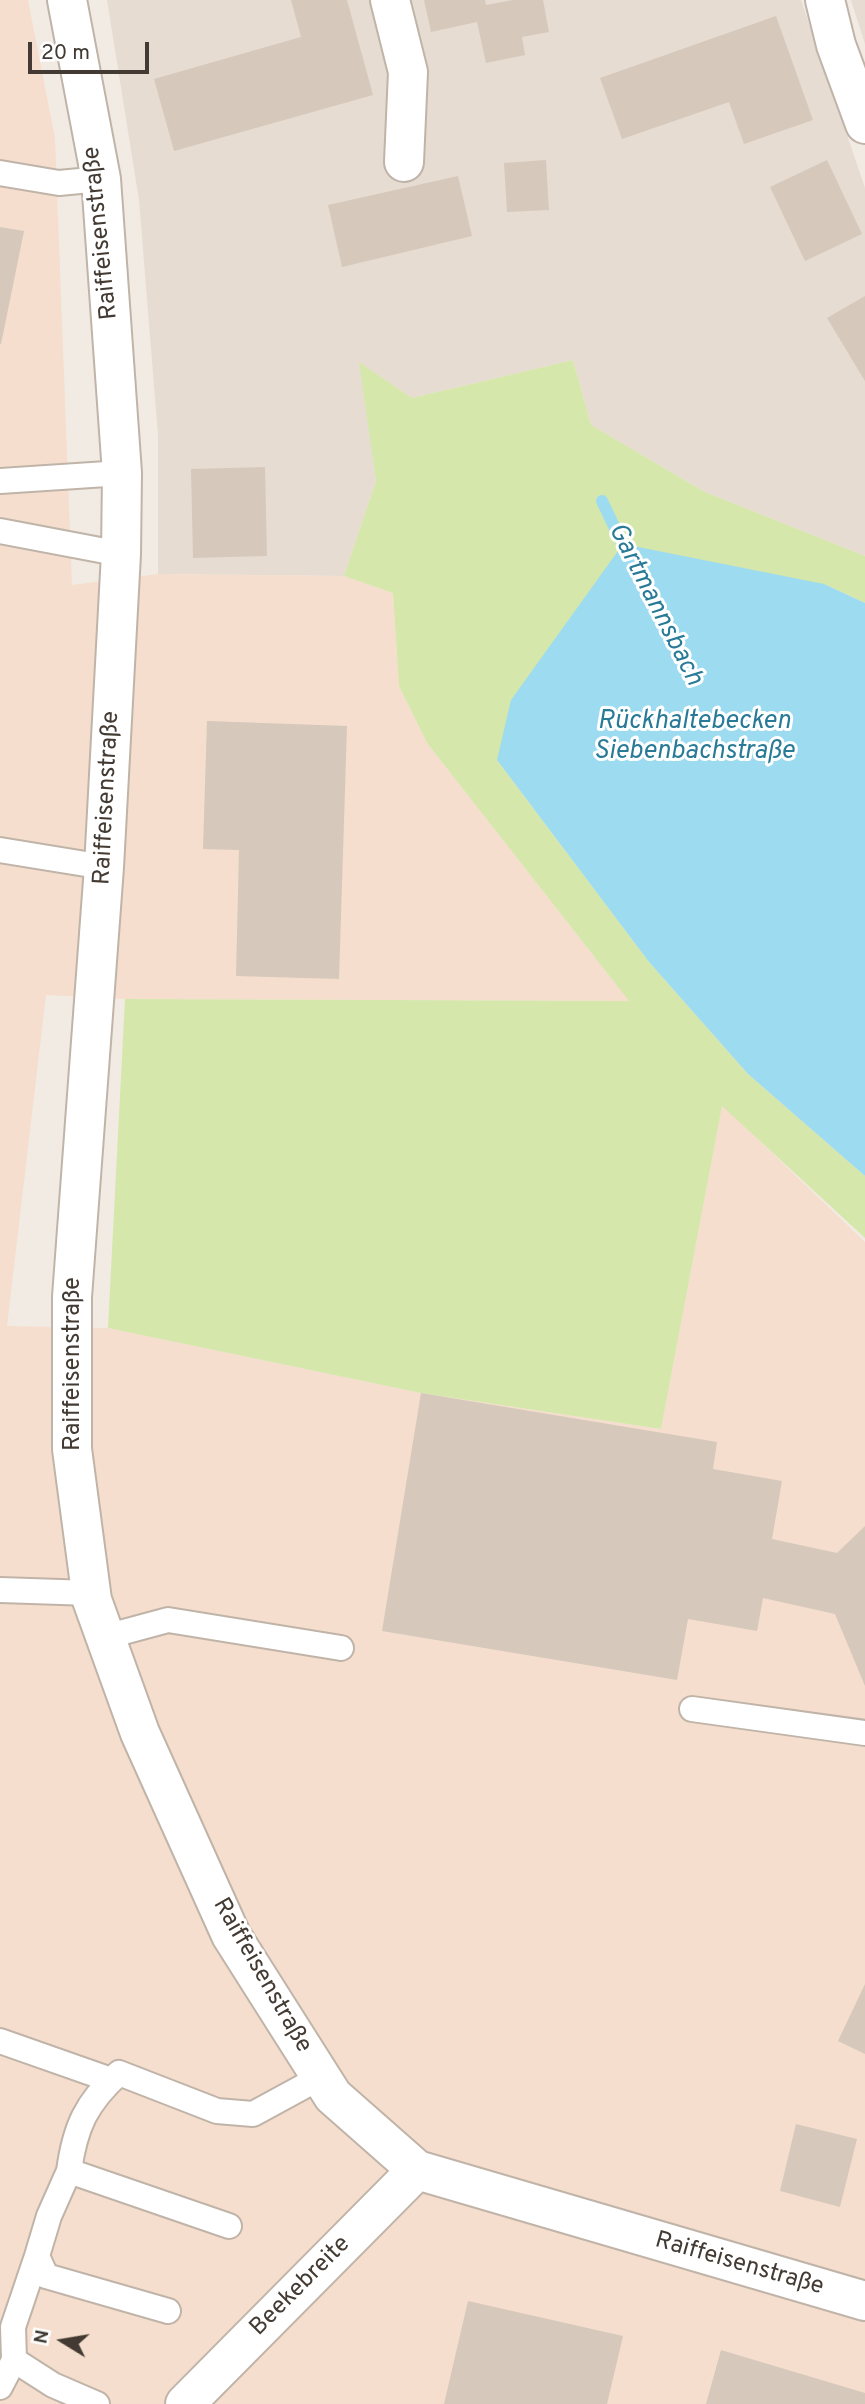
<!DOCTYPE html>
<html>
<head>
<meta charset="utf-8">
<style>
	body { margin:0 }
	#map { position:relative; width:865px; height:2404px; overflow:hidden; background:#f2ebe3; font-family:Overpass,sans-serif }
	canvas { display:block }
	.north { position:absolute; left:28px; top:2306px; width:70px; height:70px; -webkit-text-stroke:5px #fff; paint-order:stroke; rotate:281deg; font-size:19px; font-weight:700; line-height:28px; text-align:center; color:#433b33 }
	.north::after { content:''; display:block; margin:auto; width:24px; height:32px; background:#433b33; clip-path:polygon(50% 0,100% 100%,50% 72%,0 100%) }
	.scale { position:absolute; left:28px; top:42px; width:121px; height:32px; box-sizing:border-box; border:4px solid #433b33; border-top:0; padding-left:9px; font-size:21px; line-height:24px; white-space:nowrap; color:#433b33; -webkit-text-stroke:5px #fff; paint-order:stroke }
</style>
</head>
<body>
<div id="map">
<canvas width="865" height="2404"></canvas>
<div class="north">N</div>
<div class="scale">20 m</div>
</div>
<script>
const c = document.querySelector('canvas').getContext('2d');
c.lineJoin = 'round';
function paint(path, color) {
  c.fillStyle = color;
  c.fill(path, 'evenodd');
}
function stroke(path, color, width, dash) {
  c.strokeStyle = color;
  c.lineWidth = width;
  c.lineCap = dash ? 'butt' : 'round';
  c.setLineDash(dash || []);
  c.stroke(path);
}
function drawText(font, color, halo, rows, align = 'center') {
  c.font = font + ' Overpass,sans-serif';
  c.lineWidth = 6;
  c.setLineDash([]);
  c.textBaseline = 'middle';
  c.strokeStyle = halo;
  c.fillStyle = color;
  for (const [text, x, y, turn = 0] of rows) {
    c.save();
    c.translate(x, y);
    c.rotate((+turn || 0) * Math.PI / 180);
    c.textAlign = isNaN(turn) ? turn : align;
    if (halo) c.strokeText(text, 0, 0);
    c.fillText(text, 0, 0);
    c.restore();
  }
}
const residential = new Path2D(`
	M107 0H801L865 188V556L705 492 591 425 573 360 412 398 360 363 376 481 344 576 158 574V435L139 200Z
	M851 0H865V44Z`);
const commercial = new Path2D(`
	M0 0H28L55 138 72 585 158 574 344 576 393 593 399 686 427 743 629 1001 125 999 46 995 7 1326 108 1328 421 1393 661 1429 722 1105 865 1242V2404H0Z`);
const green = new Path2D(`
	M573 360 591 425 705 492 865 556V603L824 584 497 760 649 962 748 1074 865 1176V1238L722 1106 661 1429 421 1393 108 1328 125 999 629 1001 427 743 399 686 393 593 344 576 376 481 359 362 412 398Z`);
const water = new Path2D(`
	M623 544 824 584 865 603V1176L748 1074 649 962 497 760 511 700Z`);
const stream = new Path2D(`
	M602 501 629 558`);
const building = new Path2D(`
	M291 0H347L373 95 174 151 154 79 301 37Z
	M424 0H485L486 5 513 0H543L549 32 522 37 525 55 486 63 477 22 431 32Z
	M776 16 813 120 744 144 729 102 622 139 600 78Z
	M546 160 549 210 507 212 504 163Z
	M827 160 862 234 805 261 770 187Z
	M458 176 472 236 342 267 328 205Z
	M0 227 24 231 1 344H0Z
	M865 296V381L827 318Z
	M265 467 267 556 193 558 191 469Z
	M207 721 347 726 339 979 236 976 239 850 203 849Z
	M421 1393 717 1442 713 1469 782 1481 772 1539 837 1553 865 1526V1686L835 1614 763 1598 757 1631 688 1619 677 1680 382 1631Z
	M865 1984V2054L838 2041Z
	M796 2124 857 2139 840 2207 780 2191Z
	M468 2301 623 2336 607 2404H444Z
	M721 2350 865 2393V2404H706Z`);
const lane = new Path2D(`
	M0 173 59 183 101 179
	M0 481 122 473
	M0 531 121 554
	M0 850 104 867
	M0 1590 91 1593
	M105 1637 168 1620 341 1648
	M692 1709 865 1733
	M0 2041 111 2080
	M69 2171 49 2216 37 2256 46 2276 168 2311
	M229 2226 69 2171C75 2127 86 2103 119 2073L217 2111 253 2114 321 2077
	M37 2256 13 2327 14 2360 53 2385 97 2404
	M0 2387 14 2360`);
const street = new Path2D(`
	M67 0 101 179 122 473 121 554 104 867 72 1297V1449L92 1600 140 1733 231 1935 333 2096 417 2170 865 2301
	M390 0 408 72 404 162
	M825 0 836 45 865 124
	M185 2404 417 2170`);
const streetNames = [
	["Raiffeisenstraße",102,233,-96],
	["Raiffeisenstraße",108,798,-87],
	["Raiffeisenstraße",74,1364,-90],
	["Raiffeisenstraße",261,1976,60],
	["Raiffeisenstraße",739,2265,16],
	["Beekebreite",301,2287,-45]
];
const waterNames = [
	["Gartmannsbach",654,605,63],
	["Rückhaltebecken",694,723],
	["Siebenbachstraße",694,753]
];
paint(residential, '#e6dcd1');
paint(commercial, '#f5decd');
paint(green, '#d5e7ab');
paint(water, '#9ddbf0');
stroke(stream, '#9ddbf0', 12);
paint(building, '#d6c8bb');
stroke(lane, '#c0b4a9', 28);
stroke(street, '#c0b4a9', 42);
stroke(lane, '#fff', 24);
stroke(street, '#fff', 38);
drawText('24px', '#433b33', '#fff', streetNames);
drawText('italic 26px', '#287a97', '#fff', waterNames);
</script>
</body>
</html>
